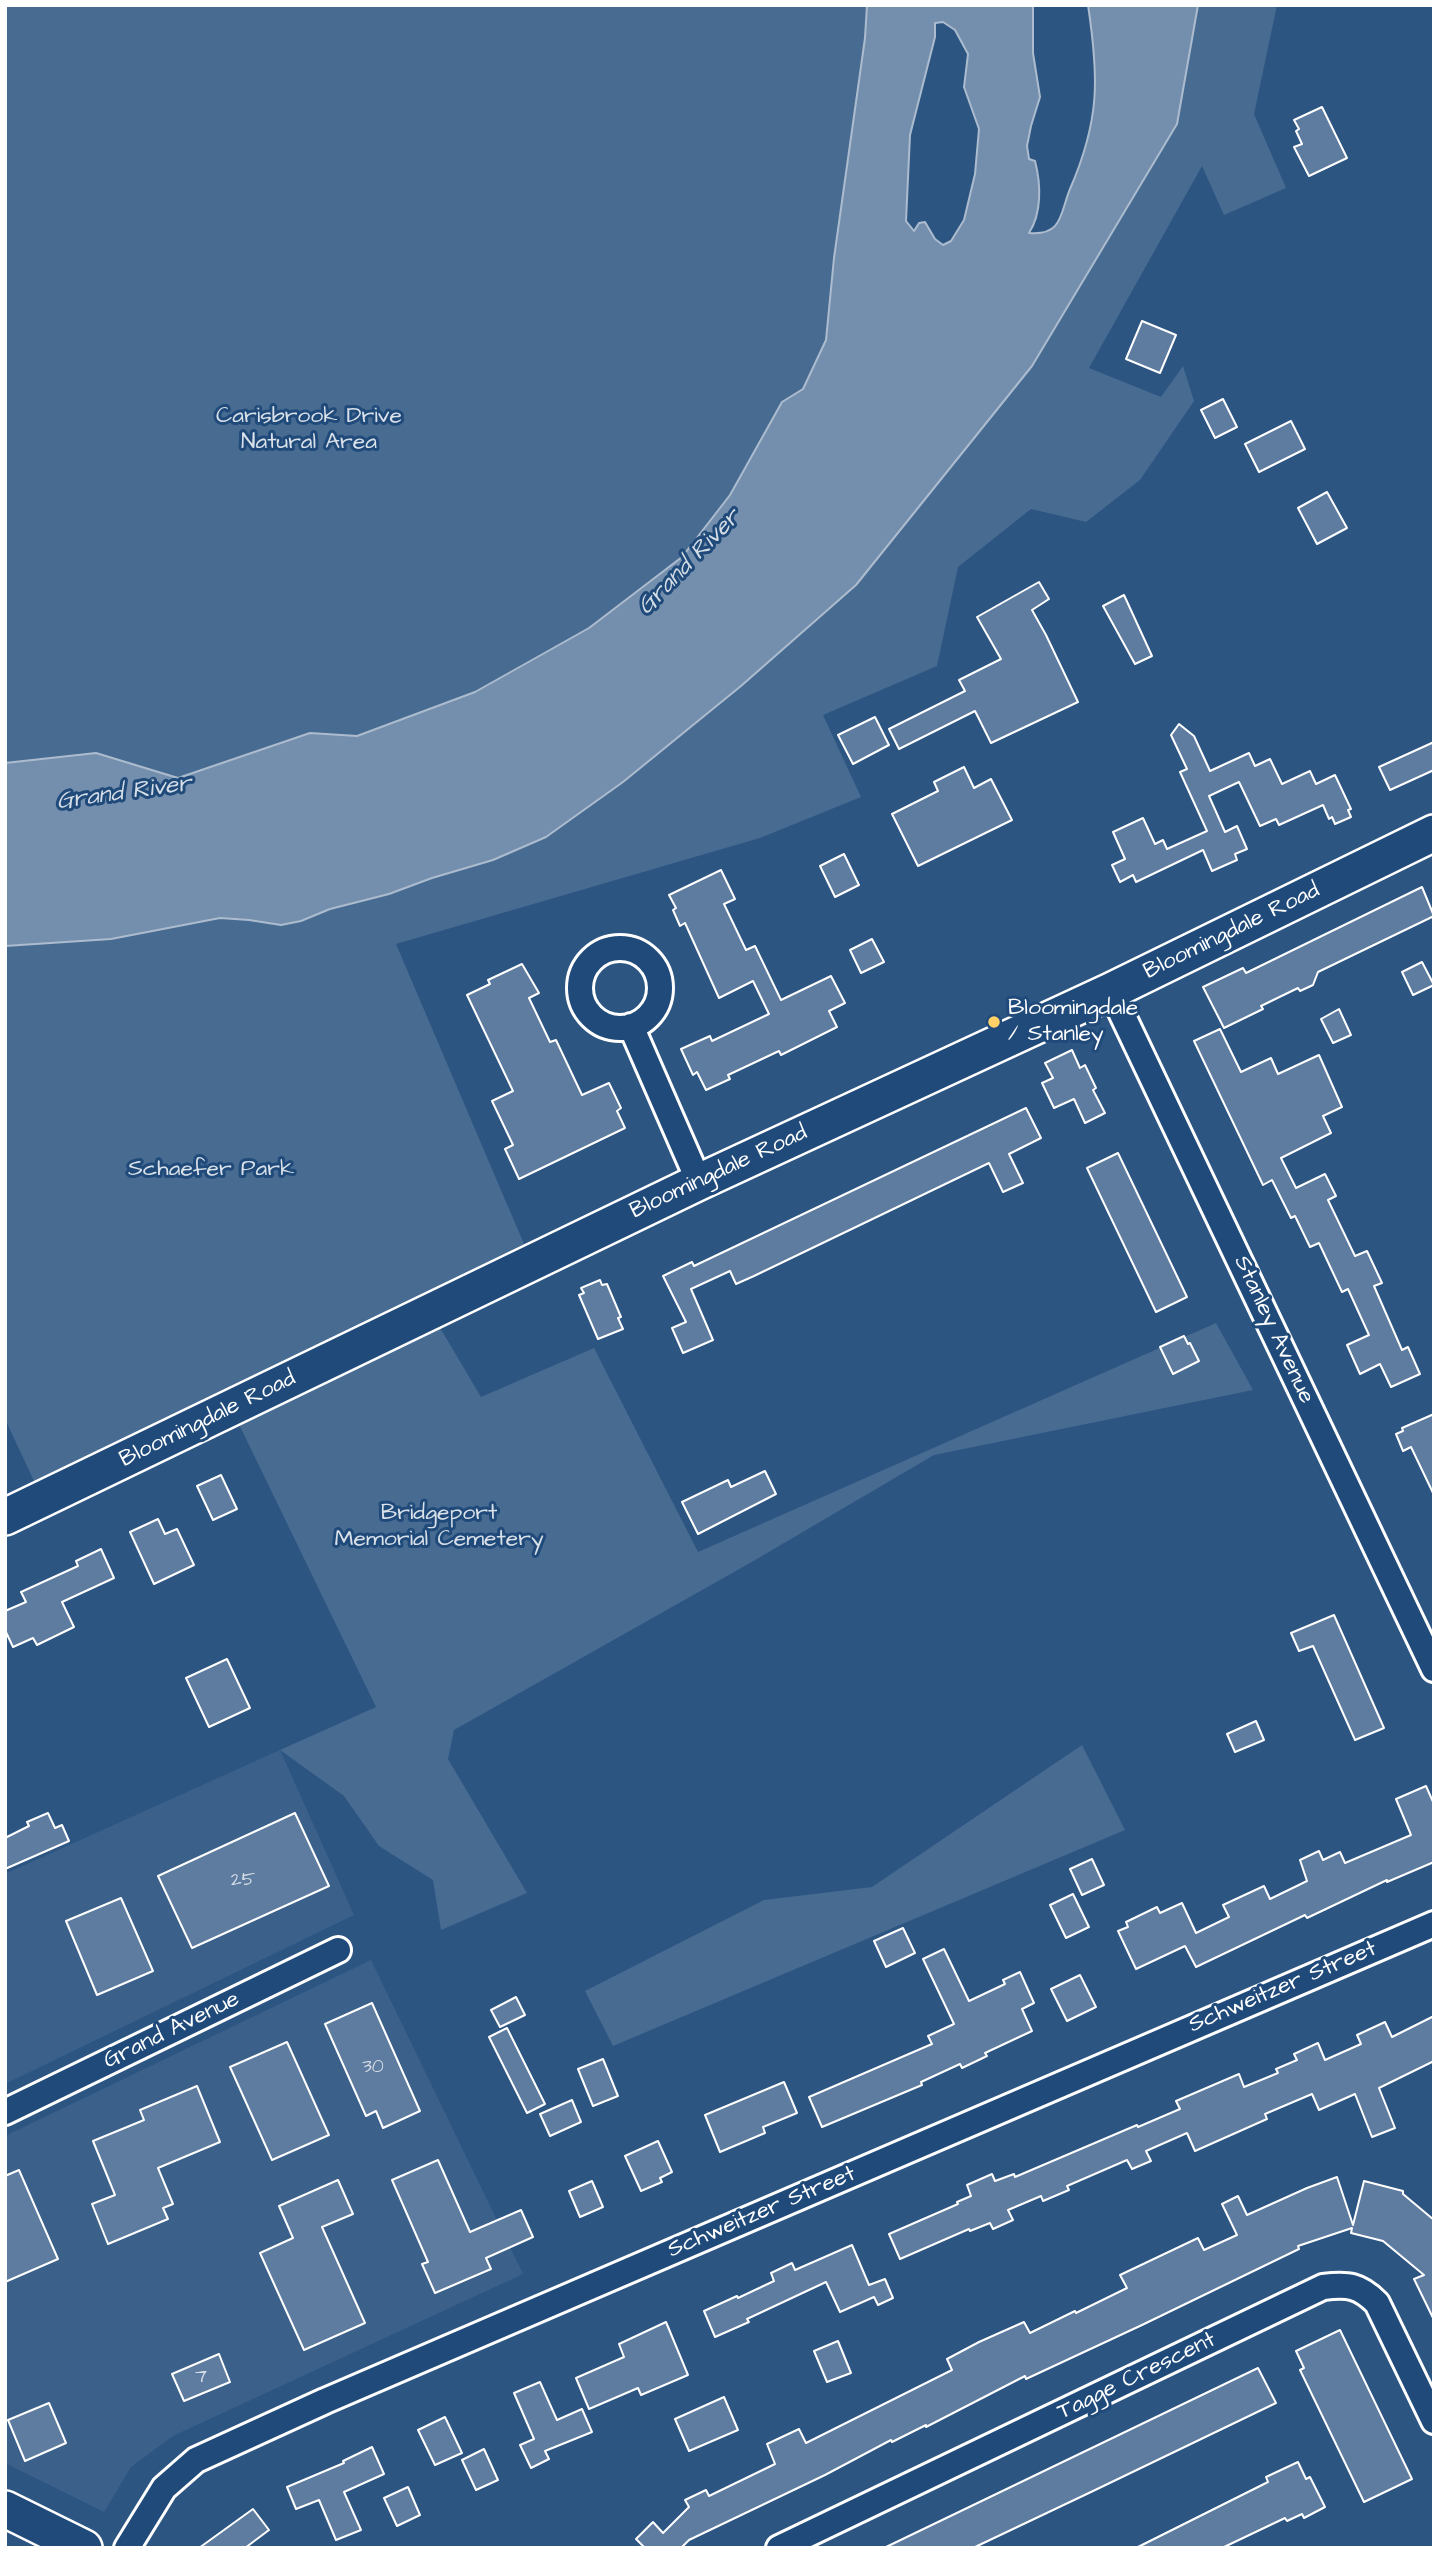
<!DOCTYPE html>
<html>
<head>
<meta charset="utf-8">
<style>
	body { margin:0 }
	#map { position:relative; width:1439px; height:2553px; overflow:hidden; background:#2c5582; font-family:"Architects Daughter",sans-serif }
	canvas { display:block }
	.frame { position:absolute; inset:0; border:7px solid #fff; pointer-events:none }
</style>
</head>
<body>
<div id="map">
<canvas width="1439" height="2553"></canvas>
<div class="frame"></div>
</div>
<script>
const c = document.querySelector('canvas').getContext('2d');
c.lineJoin = 'round';
function paint(path, color) {
  c.fillStyle = color;
  c.fill(path, 'evenodd');
}
function stroke(path, color, width, dash) {
  c.strokeStyle = color;
  c.lineWidth = width;
  c.lineCap = dash ? 'butt' : 'round';
  c.setLineDash(dash || []);
  c.stroke(path);
}
function drawText(font, color, halo, rows, align = 'center') {
  c.font = font + ' "Architects Daughter",sans-serif';
  c.lineWidth = 6;
  c.setLineDash([]);
  c.textBaseline = 'middle';
  c.strokeStyle = halo;
  c.fillStyle = color;
  for (const [text, x, y, turn = 0] of rows) {
    c.save();
    c.translate(x, y);
    c.rotate((+turn || 0) * Math.PI / 180);
    c.textAlign = isNaN(turn) ? turn : align;
    if (halo) c.strokeText(text, 0, 0);
    c.fillText(text, 0, 0);
    c.restore();
  }
}
const built = new Path2D(`
	M280 1750 354 1915 5 2084V1874Z
	M371 1960 523 2274 173 2436 131 2467 104 2512 5 2463V2136Z`);
const green = new Path2D(`
	M5 5H867L865 38 834 258 826 340 803 389 782 402 730 495 682 557 589 628 475 692 357 736 310 733 178 778 96 753 5 763Z
	M1198 5H1277L1254 114 1286 188 1224 215 1202 166 1089 368 1161 397 1183 366 1194 401 1140 480 1086 522 1031 509 958 567 937 666 823 715 861 797 760 838 396 944 524 1244 34 1481 5 1419V946L111 939 220 918 301 921 330 909 389 894 432 878 856 585 1032 366 1177 124Z
	M433 1316 481 1397 594 1348 698 1552 1216 1323 1253 1390 934 1455 750 1563 454 1730 448 1759 527 1893 441 1930 433 1880 379 1846 344 1796 280 1750 376 1707 233 1412Z
	M1082 1745 1125 1830 613 2046 585 1991 764 1900 872 1887Z`);
const water = new Path2D(`
	M867 5H1033V53L1040 97 1031 126 1027 146 1029 159 1035 161C1041 184 1042 213 1029 233 1063 236 1060 213 1070 189 1100 120 1099 78 1088 5H1198L1177 124 1032 366 856 585 741 686 623 782 546 837 493 860 432 878 389 894 330 909 301 921 281 925 249 920 220 918 111 939 5 946V763L96 753 178 778 310 733 357 736 475 692 589 628 682 557 730 495 782 402 803 389 826 340 834 258 865 38ZM943 22 955 30 968 54 964 87 979 129 975 174 964 220 951 241 943 245 935 239 925 222 919 223 914 231 906 221 910 135 935 37V23Z`);
const building = new Path2D(`
	M1322 107 1347 158 1309 176 1294 147 1302 144 1296 131 1299 129 1294 120Z
	M1142 321 1176 335 1160 373 1126 359Z
	M1223 399 1237 427 1215 438 1201 410Z
	M1291 421 1305 449 1259 472 1245 444Z
	M1327 492 1347 528 1317 544 1298 508Z
	M1039 582 1049 599 1032 610 1046 635 1078 702 991 743 975 711 899 749 889 729 965 691 959 680 1001 659 977 617Z
	M1124 595 1152 656 1135 664 1103 606Z
	M875 717 889 745 853 764 838 735Z
	M1179 724 1194 736 1210 771 1249 753 1255 766 1270 759 1282 784 1310 771 1316 784 1335 775 1351 809 1348 810 1351 817 1335 824 1332 817 1329 819 1323 805 1279 825 1276 819 1260 826 1239 782 1209 796 1225 832 1237 826 1247 849 1235 854 1237 860 1212 871 1203 850 1136 882 1133 875 1120 882 1112 865 1125 859 1113 832 1143 818 1155 844 1163 840 1167 849 1207 831 1180 772 1187 769 1171 735Z
	M1434 742V770L1390 790 1379 767Z
	M964 767 974 788 991 779 1012 820 918 866 892 814 938 791 934 782Z
	M844 854 859 885 835 897 820 866Z
	M721 870 735 899 724 904 746 950 755 946 781 1000 831 976 845 1003 829 1011 837 1027 781 1055 779 1051 728 1075 730 1079 706 1090 697 1072 693 1075 681 1049 710 1036 712 1041 769 1014 753 981 719 998 685 923 680 926 673 910 676 908 669 895Z
	M1422 887 1434 916 1318 972 1313 985 1300 991 1298 988 1261 1006 1263 1009 1224 1028 1203 987 1243 968 1246 973Z
	M872 939 884 962 861 973 850 950Z
	M1422 962 1434 985 1413 995 1402 972Z
	M522 964 539 993 529 998 550 1042 556 1040 582 1095 609 1083 621 1108 617 1111 625 1128 519 1179 505 1149 513 1145 492 1101 513 1091 467 995 490 984 488 980Z
	M1339 1009 1351 1035 1333 1043 1321 1019Z
	M1220 1029 1241 1072 1271 1058 1278 1074 1319 1055 1342 1107 1323 1116 1331 1133 1281 1158 1296 1188 1325 1174 1336 1196 1328 1200 1355 1256 1367 1251 1382 1283 1374 1286 1402 1350 1408 1347 1420 1374 1391 1387 1380 1364 1360 1374 1347 1345 1369 1335 1348 1289 1342 1292 1319 1243 1310 1247 1295 1216 1291 1218 1272 1180 1263 1185 1194 1041Z
	M1072 1050 1080 1068 1085 1065 1096 1088 1093 1090 1105 1113 1085 1123 1074 1099 1054 1108 1042 1083 1053 1078 1045 1063Z
	M1026 1108 1041 1138 1009 1154 1023 1183 1003 1192 989 1163 754 1276 736 1284 730 1271 691 1289 713 1340 683 1353 672 1328 686 1322 663 1276 692 1262 694 1266Z
	M1118 1153 1187 1297 1156 1312 1087 1168Z
	M600 1280 602 1285 607 1284 621 1317 618 1318 623 1329 598 1339 579 1295 584 1293 581 1288Z
	M1184 1336 1188 1344 1190 1343 1199 1361 1173 1374 1160 1347Z
	M1434 1414V1495L1411 1447 1403 1451 1396 1434 1403 1431 1402 1428Z
	M765 1471 776 1494 698 1534 682 1502 728 1480 731 1487Z
	M221 1475 237 1509 213 1520 197 1486Z
	M158 1519 165 1534 177 1529 194 1565 154 1584 130 1532Z
	M101 1549 114 1578 62 1602 74 1627 37 1645 33 1638 13 1647 5 1630V1611L26 1602 21 1592 78 1566 76 1561Z
	M1334 1615 1384 1728 1355 1740 1313 1646 1299 1651 1291 1633Z
	M227 1659 250 1708 209 1727 186 1678Z
	M1256 1721 1264 1740 1235 1752 1227 1734Z
	M1426 1786 1434 1804V1862L1387 1882V1880L1307 1918 1305 1915 1196 1967 1185 1946 1136 1969 1118 1931 1128 1927 1126 1922 1157 1907 1160 1913 1182 1903 1196 1933 1229 1917 1223 1905 1264 1886 1270 1899 1307 1881 1300 1860 1319 1851 1323 1860 1340 1852 1345 1863 1411 1835 1396 1799Z
	M48 1813 55 1828 62 1825 69 1841 5 1869V1838L29 1826 27 1822Z
	M295 1813 329 1886 192 1948 158 1876Z
	M1092 1859 1104 1885 1082 1895 1070 1869Z
	M1073 1894 1089 1927 1066 1938 1050 1905Z
	M121 1898 153 1971 97 1995 66 1921Z
	M903 1928 915 1953 886 1967 874 1941Z
	M944 1949 969 2001 1005 1984 1003 1980 1020 1972 1034 2003 1022 2009 1032 2031 985 2053 987 2056 962 2068 960 2064 921 2082 922 2085 822 2127 809 2097 932 2044 928 2036 954 2024 923 1959Z
	M1080 1975 1096 2007 1067 2021 1051 1989Z
	M516 1997 525 2015 500 2027 491 2010Z
	M372 2003 420 2111 383 2128 376 2111 366 2116 325 2024Z
	M1434 2016V2061L1379 2088 1395 2128 1372 2137 1355 2094 1319 2110 1312 2094 1265 2114 1267 2119 1195 2151 1187 2133 1146 2151 1151 2161 1132 2169 1127 2160 1067 2186 1069 2190 1043 2201 1041 2196 1008 2210 1013 2220 993 2229 990 2223 970 2231 969 2229 900 2259 889 2234 958 2204 957 2202 971 2196 967 2185 992 2174 995 2181 1014 2174 1015 2177 1137 2125 1138 2127 1180 2109 1176 2101 1239 2074 1244 2087 1278 2073 1276 2069 1297 2060 1294 2054 1318 2043 1325 2060 1361 2044 1357 2035 1385 2022 1392 2037Z
	M507 2028 545 2104 527 2113 489 2037Z
	M287 2042 329 2135 272 2160 230 2067Z
	M603 2059 618 2096 593 2106 578 2069Z
	M784 2082 797 2113 763 2127 765 2133 720 2152 705 2115Z
	M197 2086 220 2142 158 2168 173 2204 163 2208 168 2219 108 2244 92 2204 115 2195 93 2141 144 2120 140 2110Z
	M572 2100 581 2122 550 2136 540 2114Z
	M658 2141 672 2172 660 2178 662 2182 641 2191 625 2156Z
	M438 2160 470 2232 521 2210 533 2237 486 2258 491 2269 435 2293 422 2264 428 2262 392 2180Z
	M19 2170 58 2259 5 2282V2176Z
	M1337 2177 1353 2225 1364 2181 1403 2191V2194L1434 2220V2320L1414 2279 1424 2275 1383 2241 1351 2233 1352 2228 1298 2246 1299 2249 1142 2325 1026 2379 1025 2376 926 2427V2425L892 2442 891 2440 825 2475 689 2540 681 2548H645L636 2539 653 2522 663 2533 689 2507 685 2500 706 2490 709 2496 775 2464 767 2444 799 2429 806 2443 952 2370 947 2359 979 2342 1024 2322 1030 2333 1075 2311 1076 2313 1127 2288 1120 2275 1198 2238 1204 2250 1237 2235 1222 2204 1238 2196 1247 2215 1307 2188Z
	M338 2180 353 2214 322 2227 365 2323 304 2350 260 2253 293 2238 279 2206Z
	M592 2181 603 2207 580 2217 569 2191Z
	M852 2245 869 2285 885 2279 893 2298 878 2305 874 2297 840 2312 826 2282 747 2319 749 2322 715 2337 704 2311 737 2296 738 2298 774 2281 771 2273 792 2263 795 2270Z
	M666 2322 688 2375 641 2395 638 2388 589 2409 576 2378 624 2357 619 2344Z
	M1340 2330 1412 2479 1364 2502 1300 2370 1304 2368 1296 2351Z
	M838 2341 851 2373 827 2382 814 2351Z
	M219 2354 230 2382 184 2401 172 2374Z
	M1258 2368 1276 2403 1091 2492 973 2548H884Z
	M540 2382 557 2420 582 2409 592 2432 545 2451 549 2459 531 2468 520 2445 534 2439 514 2393Z
	M724 2397 738 2430 689 2451 675 2419Z
	M49 2403 66 2443 25 2461 8 2420Z
	M445 2417 462 2453 435 2465 418 2430Z
	M372 2447 384 2474 344 2492 361 2530 336 2540 319 2500 296 2509 287 2487 344 2463 343 2461Z
	M484 2449 498 2480 476 2490 462 2460Z
	M1298 2462 1306 2479 1310 2477 1325 2507 1304 2518 1302 2514 1287 2521 1285 2518 1222 2548H1136L1268 2482 1266 2477Z
	M408 2487 420 2515 397 2526 384 2498Z
	M253 2509 269 2530 245 2548H199Z`);
const street = new Path2D(`
	M580 988a40 40 0 1 1 80 0a40 40 0 1 1-80 0Z
	M1111 991 1434 1669
	M631 1026 699 1182
	M5 2112 338 1950
	M127 2548 164 2488 196 2460 325 2401 1434 1924
	M779 2548 1323 2287C1348 2284 1359 2285 1377 2303L1434 2421`);
const secondary = new Path2D(`
	M5 1517 699 1182 1111 991 1434 833
	M5 2509 84 2548`);
const markers = [
	[994,1022,7,"#ffd166"]
];
const numberNames = [
	["25",243,1881],
	["30",373,2068],
	["7",201,2378]
];
const parkNames = [
	["Carisbrook Drive",309,417],
	["Natural Area",309,443],
	["Schaefer Park",211,1170],
	["Bridgeport",439,1514],
	["Memorial Cemetery",439,1540]
];
const streetNames = [
	["Bloomingdale Road",1232,932,-26],
	["Bloomingdale Road",719,1173,-25],
	["Stanley Avenue",1273,1330,65],
	["Bloomingdale Road",208,1420,-26],
	["Schweitzer Street",1283,1988,-23],
	["Grand Avenue",172,2031,-26],
	["Schweitzer Street",762,2213,-23],
	["Tagge Crescent",1137,2377,-26]
];
const poiNames = [
	["Bloomingdale",1008,1009],
	["/ Stanley",1008,1035]
];
const waterNames = [
	["Grand River",690,563,-46],
	["Grand River",124,794,-8]
];
paint(built, '#3b618b');
paint(green, '#486b92');
paint(water, '#748fad');
stroke(water, '#acbcce', 2);
paint(building, '#5e7c9f');
stroke(building, '#fff', 2);
stroke(street, '#fff', 30);
stroke(secondary, '#fff', 40);
stroke(street, '#1f4a7a', 24);
stroke(secondary, '#1f4a7a', 35);
for (const [x, y, r, color] of markers) {
  const dot = new Path2D();
  dot.arc(x, y, r, 0, 2 * Math.PI);
  c.fillStyle = color;
  c.fill(dot);
  stroke(dot, '#1f4a7a', 2.5);
}
drawText('19px', '#d7dee7', null, numberNames);
drawText('23px', '#dae1e9', '#1f4a7a', parkNames);
drawText('23px', '#fff', '#1f4a7a', streetNames);
drawText('23px', '#fff', '#1f4a7a', poiNames, 'left');
drawText('italic 24px', '#d5dde6', '#1f4a7a', waterNames);
</script>
</body>
</html>
